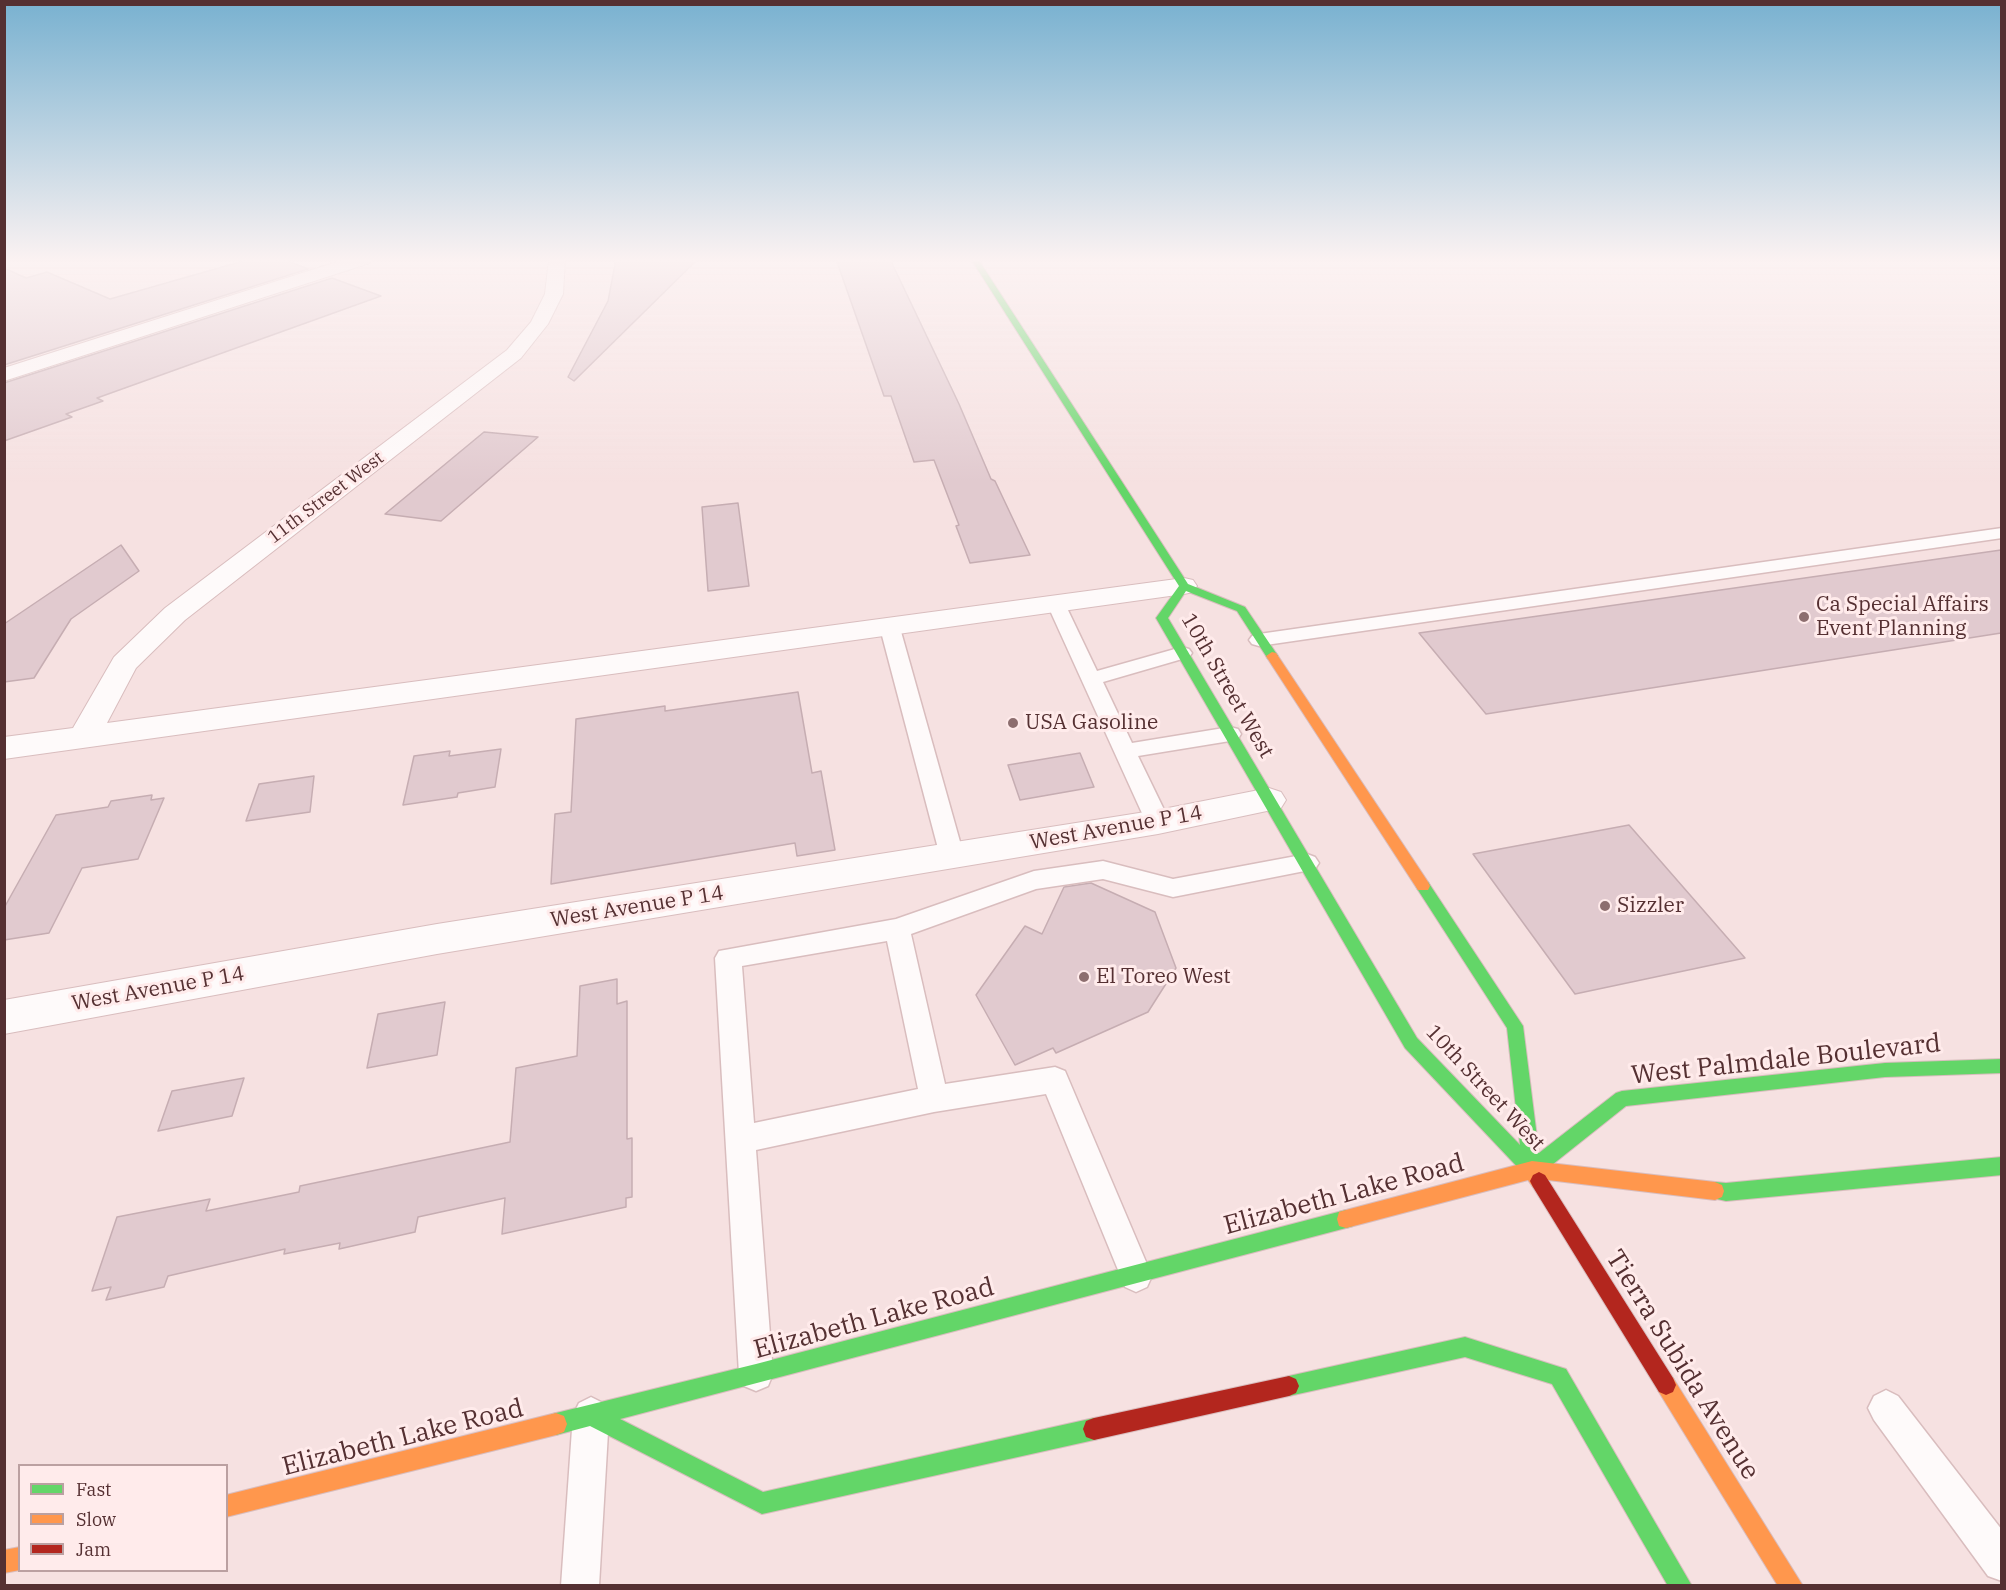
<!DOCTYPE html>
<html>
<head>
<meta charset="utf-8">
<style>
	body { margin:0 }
	#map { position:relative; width:2006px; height:1590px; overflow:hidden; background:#f6e1e1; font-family:"IBM Plex Serif",serif }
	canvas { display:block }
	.frame { position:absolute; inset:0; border:6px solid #553032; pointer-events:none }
	.legend { position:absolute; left:18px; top:1464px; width:210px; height:108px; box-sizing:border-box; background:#ffebeb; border:2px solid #bba0a1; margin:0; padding:8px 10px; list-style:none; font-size:18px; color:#553032 }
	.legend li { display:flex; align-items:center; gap:12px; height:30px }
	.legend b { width:30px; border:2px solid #bba0a1 }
</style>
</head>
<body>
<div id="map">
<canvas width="2006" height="1590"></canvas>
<div class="frame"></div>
<ul class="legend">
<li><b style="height:8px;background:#63d668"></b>Fast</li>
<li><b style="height:8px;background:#ff974d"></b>Slow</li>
<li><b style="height:8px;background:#b3261e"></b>Jam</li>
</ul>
</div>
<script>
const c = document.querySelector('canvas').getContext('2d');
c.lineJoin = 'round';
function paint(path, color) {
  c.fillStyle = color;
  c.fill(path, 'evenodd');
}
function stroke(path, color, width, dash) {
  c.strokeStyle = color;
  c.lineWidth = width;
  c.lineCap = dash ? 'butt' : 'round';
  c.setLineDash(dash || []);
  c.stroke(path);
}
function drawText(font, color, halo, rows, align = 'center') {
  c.font = font + ' "IBM Plex Serif",serif';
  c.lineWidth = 6;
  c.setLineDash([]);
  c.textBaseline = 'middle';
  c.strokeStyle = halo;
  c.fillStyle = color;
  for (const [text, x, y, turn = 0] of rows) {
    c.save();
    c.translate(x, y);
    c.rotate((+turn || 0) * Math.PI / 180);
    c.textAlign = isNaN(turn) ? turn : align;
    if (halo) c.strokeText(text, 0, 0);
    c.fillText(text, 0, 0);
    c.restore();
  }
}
const building = new Path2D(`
	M250 259H283L308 269 4 365V268L26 278 47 272 110 299Z
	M616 259H698L574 381 568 377 608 301Z
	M836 259H890L959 404 991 479 995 481 1030 555 970 563 956 526 959 525 934 460 914 462 891 396H884Z
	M332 278 381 296 97 398 103 401 66 414 72 417 4 441V383Z
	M484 432 538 437 441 521 385 514Z
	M738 503 749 586 708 591 702 507Z
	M121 545 139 571 71 619 34 678 4 682V624Z
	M2001 550V633L1486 714 1419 633Z
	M798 692 812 773 821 771 835 850 797 856 795 843 551 884 555 814 571 812 576 719 665 706V711Z
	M501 749 495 787 458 793 457 797 403 805 414 756 450 751 449 756Z
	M1080 753 1094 787 1020 800 1008 765Z
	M314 776 310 812 246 821 259 784Z
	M152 795 151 800 164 798 138 859 82 868 49 933 4 940V908L56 815 108 807 111 801Z
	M1629 825 1745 958 1575 994 1473 854Z
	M1091 883 1155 912 1176 968 1148 1012 1056 1053 1053 1048 1015 1065 976 995 1025 926 1042 934 1064 887Z
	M617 979V1004L627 1001V1139L632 1138V1197L626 1198V1207L502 1234 505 1198 418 1217 415 1232 339 1249 340 1243 284 1254 285 1249 168 1276 164 1287 106 1300 111 1287 92 1291 117 1217 210 1199 206 1211 299 1192 300 1186 510 1142 516 1068 577 1056 580 986Z
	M445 1002 437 1055 367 1068 378 1014Z
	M244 1078 232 1116 158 1131 172 1091Z`);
const lane = new Path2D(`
	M2002 528V538L1259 646 1252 644 1249 640 1252 636 1259 634Z
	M1057 600 1064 602 1066 606 1097 671 1182 647 1189 649 1192 653 1189 657 1103 682 1132 743 1230 727 1238 729 1241 734 1238 739 1230 741 1138 756 1170 822 1166 828 1158 830 1150 828 1146 822 1048 606 1050 602Z
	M890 622 897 624 900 628 964 856 960 862 952 865 944 862 940 856 880 628 883 624Z
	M1307 854 1315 857 1319 863 1315 869 1173 897 1103 879 1036 889 911 934 945 1084 1055 1067 1065 1071 1152 1276 1147 1287 1136 1292 1125 1287 1046 1094 934 1112 756 1150 773 1374 768 1386 756 1391 744 1386 739 1374 715 958 719 951 896 919 1034 871 1103 861 1173 879ZM887 941 918 1089 754 1123 742 966Z
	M1886 1390 1898 1396 2002 1530V1581L1988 1576 1874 1420 1868 1408 1874 1396Z
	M591 1397 603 1403 609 1415 599 1586H561L573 1415 579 1403Z`);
const street = new Path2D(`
	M346 259H372L370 263 4 381V368Z
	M549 259H565L563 294 548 324 521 358 185 620 136 668 107 723 1184 578 1193 580 1197 586 1193 592 1184 594 4 759V737L73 728 114 657 165 608 507 350 531 322 545 294Z
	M1269 788 1281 792 1286 800 1281 808 1158 834 437 954 4 1034V1000L437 924 1158 810Z`);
const fast = new Path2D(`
	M971 259H978L1188 584 1245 607 1278 656 1272 660 1268 659 1237 611 1186 591 1168 618 1417 1038 1520 1145 1507 1028 1418 890 1416 886 1418 882H1428L1523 1026 1539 1153 1616 1093 1622 1091 1885 1063 2002 1059V1073L1885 1077 1626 1106 1538 1176 1532 1179 1526 1176 1405 1048 1156 618 1179 586Z
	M2002 1157V1175L1726 1201 1708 1197 1706 1191 1708 1185 1715 1182 1726 1183Z
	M1346 1210 1353 1212 1355 1219 1353 1226 1346 1228 620 1419 763 1492 1094 1418 1102 1421 1105 1429 1102 1437 1094 1440 762 1514 590 1426 556 1435 548 1432 545 1424 548 1416 556 1413 756 1364Z
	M1465 1337 1566 1369 1692 1586H1668L1552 1384 1465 1357 1289 1396 1282 1393 1279 1386 1282 1379 1289 1376Z`);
const slow = new Path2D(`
	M1272 652 1276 653 1428 882 1430 886 1428 890H1418L1266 656Z
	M1532 1161 1715 1182 1722 1185 1724 1191 1722 1197 1715 1200 1548 1180 1545 1187 1539 1190 1533 1187 1528 1180 1346 1228 1339 1226 1337 1219 1339 1212 1346 1210Z
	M1666 1375 1673 1378 1803 1586H1778L1659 1392 1656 1385 1659 1378Z
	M556 1413 564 1416 567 1424 564 1432 556 1435 226 1517V1495Z
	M20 1547V1570L4 1573V1550Z`);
const jam = new Path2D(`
	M1539 1172 1545 1175 1673 1378 1676 1385 1673 1392 1666 1395 1659 1392 1533 1187 1530 1181 1533 1175Z
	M1289 1376 1296 1379 1299 1386 1296 1393 1289 1396 1094 1440 1086 1437 1083 1429 1086 1421 1094 1418Z`);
const markers = [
	[1804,617,6,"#8d6e6f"],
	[1013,723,6,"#8d6e6f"],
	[1605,906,6,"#8d6e6f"],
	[1084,977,6,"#8d6e6f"]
];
const farStreetnames = [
	["11th Street West",326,498,-37]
];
const poiNames = [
	["Ca Special Affairs",1816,605],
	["Event Planning",1816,629],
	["USA Gasoline",1025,723],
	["Sizzler",1617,906],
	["El Toreo West",1096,977]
];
const streetNames = [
	["10th Street West",1227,686,60],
	["West Avenue P 14",1116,828,-10],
	["West Avenue P 14",637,907,-9],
	["West Avenue P 14",158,989,-10],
	["10th Street West",1485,1088,47]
];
const nearStreetnames = [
	["West Palmdale Boulevard",1786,1060,-6],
	["Elizabeth Lake Road",1344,1195,-15],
	["Elizabeth Lake Road",874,1319,-15],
	["Tierra Subida Avenue",1682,1365,58],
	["Elizabeth Lake Road",403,1438,-14]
];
paint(building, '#e1cacf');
stroke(building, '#c6adb2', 1.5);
stroke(lane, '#d9bdbe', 3);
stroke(street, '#d9bdbe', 2);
stroke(fast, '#d9bdbe', 2);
stroke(slow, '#d9bdbe', 2);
stroke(jam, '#d9bdbe', 2);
paint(lane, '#fefafa');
paint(street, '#fefafa');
paint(fast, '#63d668');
paint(slow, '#ff974d');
paint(jam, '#b3261e');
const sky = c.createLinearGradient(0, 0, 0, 482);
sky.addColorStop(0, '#78b1d0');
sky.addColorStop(0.54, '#fbf2f2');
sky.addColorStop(1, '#fbf2f200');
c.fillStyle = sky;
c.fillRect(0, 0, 2006, 482);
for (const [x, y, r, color] of markers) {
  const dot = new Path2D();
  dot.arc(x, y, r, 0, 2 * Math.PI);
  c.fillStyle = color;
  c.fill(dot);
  stroke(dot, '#ffebeb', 2);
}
drawText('18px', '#553032', '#ffebeb', farStreetnames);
drawText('21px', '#553032', '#ffebeb', poiNames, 'left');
drawText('21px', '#553032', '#ffebeb', streetNames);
drawText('26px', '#553032', '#ffebeb', nearStreetnames);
</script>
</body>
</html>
